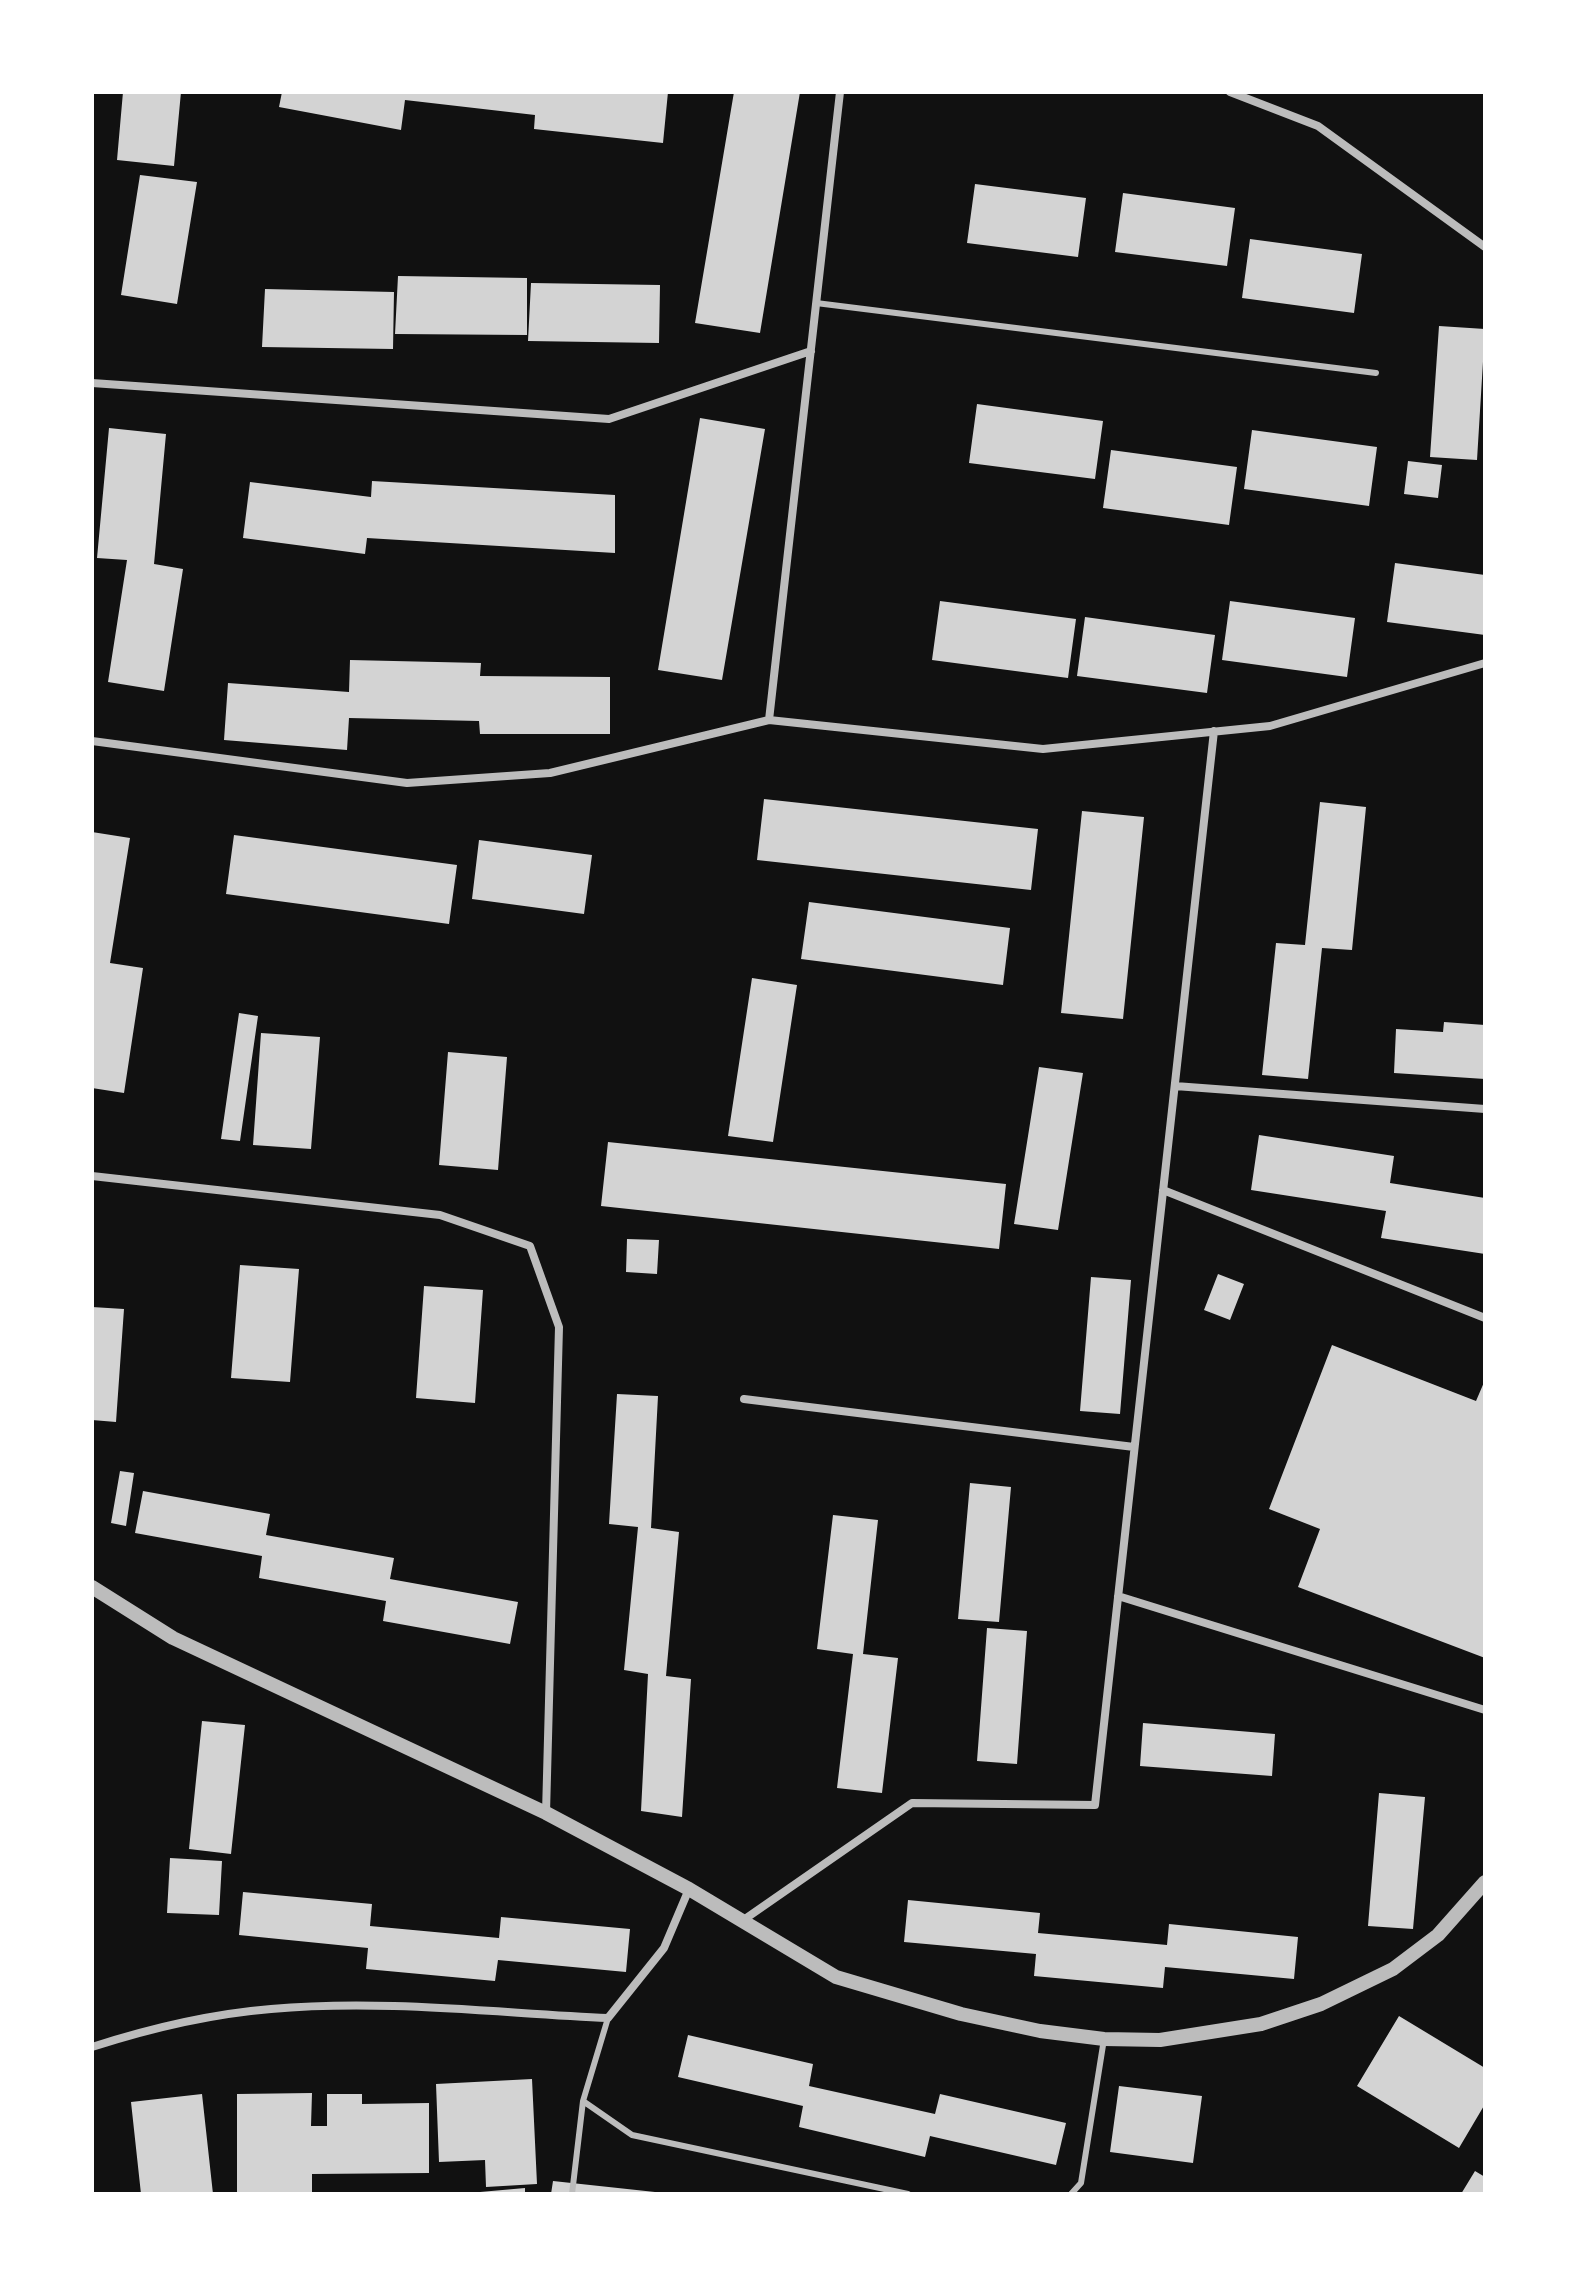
<!DOCTYPE html>
<html>
<head>
<meta charset="utf-8">
<style>
	body { margin:0 }
	#map { position:relative; width:1577px; height:2286px; overflow:hidden; background:#111; font-family:"Varela Round",sans-serif }
	canvas { display:block }
	.frame { position:absolute; inset:0; border:94px solid #fff; pointer-events:none }
</style>
</head>
<body>
<div id="map">
<canvas width="1577" height="2286"></canvas>
<div class="frame"></div>
</div>
<script>
const c = document.querySelector('canvas').getContext('2d');
c.lineJoin = 'round';
function paint(path, color) {
  c.fillStyle = color;
  c.fill(path, 'evenodd');
}
function stroke(path, color, width, dash) {
  c.strokeStyle = color;
  c.lineWidth = width;
  c.lineCap = dash ? 'butt' : 'round';
  c.setLineDash(dash || []);
  c.stroke(path);
}
const building = new Path2D(`
	M123 92H181L174 166 117 160Z
	M282 92H668L663 143 534 129 535 115 405 100 401 130 279 107Z
	M734 92H800L760 333 695 323Z
	M140 175 197 182 177 304 121 295Z
	M975 184 1086 198 1078 257 967 243Z
	M1123 193 1235 208 1227 266 1115 252Z
	M1250 239 1362 254 1354 313 1242 298Z
	M398 276 527 278V335L395 334Z
	M531 283 660 285 659 343 528 341Z
	M265 289 394 292 393 349 262 347Z
	M1439 326 1485 329 1477 460 1430 457Z
	M977 404 1103 421 1095 479 969 463Z
	M700 418 765 429 722 680 658 670Z
	M109 428 166 434 154 564 183 569 164 691 108 682 127 560 97 558Z
	M1252 430 1377 447 1369 506 1244 489Z
	M1111 450 1237 467 1229 525 1103 508Z
	M1408 461 1442 465 1438 498 1404 494Z
	M372 481 615 495V553L367 538 365 554 243 538 250 482 371 497Z
	M1395 563 1485 575V635L1387 622Z
	M940 601 1076 619 1068 678 932 660Z
	M1230 601 1355 618 1347 677 1222 660Z
	M1085 617 1215 635 1207 693 1077 676Z
	M350 660 481 663 480 676 610 677V734H480L479 721 349 718 347 750 224 740 228 683 349 692Z
	M764 799 1038 829 1031 890 757 860Z
	M1320 802 1366 807 1352 950 1322 948 1308 1079 1262 1075 1276 943 1305 945Z
	M1082 811 1144 817 1123 1019 1061 1013Z
	M92 832 130 838 110 963 143 968 124 1093 92 1088Z
	M234 835 457 865 449 924 226 894Z
	M479 840 592 855 584 914 472 899Z
	M809 902 1010 928 1003 985 801 959Z
	M752 978 797 985 773 1142 728 1136Z
	M239 1013 258 1016 240 1141 221 1139Z
	M1444 1022 1485 1025V1079L1394 1073 1396 1029 1443 1032Z
	M261 1033 320 1037 311 1149 253 1145Z
	M448 1052 507 1057 498 1170 439 1165Z
	M1039 1067 1083 1073 1058 1230 1014 1224Z
	M1259 1135 1394 1156 1390 1183 1485 1198V1254L1381 1238 1386 1211 1251 1190Z
	M608 1142 1006 1184 999 1249 601 1206Z
	M627 1239 659 1240 657 1274 626 1272Z
	M240 1265 299 1269 290 1382 231 1378Z
	M1218 1274 1244 1284 1230 1320 1204 1310Z
	M1091 1277 1131 1280 1120 1414 1080 1411Z
	M424 1286 483 1290 475 1403 416 1398Z
	M92 1307 124 1309 116 1422 92 1420Z
	M1332 1345 1476 1401 1485 1380V1658L1298 1587 1320 1529 1269 1509Z
	M617 1394 658 1396 651 1528 679 1532 666 1676 691 1679 682 1817 641 1811 648 1674 624 1670 638 1527 609 1524Z
	M120 1471 134 1473 126 1526 111 1523Z
	M970 1483 1011 1487 999 1622 958 1619Z
	M143 1491 270 1514 266 1535 394 1558 390 1579 518 1602 510 1644 383 1621 386 1601 259 1578 262 1556 135 1533Z
	M833 1515 878 1520 863 1654 898 1658 882 1793 837 1788 853 1654 817 1649Z
	M987 1628 1027 1631 1017 1764 977 1761Z
	M202 1721 245 1725 231 1854 189 1849Z
	M1143 1723 1275 1734 1272 1776 1140 1766Z
	M1379 1793 1425 1797 1413 1929 1368 1926Z
	M170 1858 222 1861 219 1915 167 1913Z
	M243 1892 372 1904 370 1926 499 1938 501 1917 630 1929 626 1972 498 1960 495 1981 366 1969 368 1948 239 1935Z
	M908 1900 1040 1913 1038 1933 1167 1945 1169 1924 1298 1937 1294 1979 1165 1967 1163 1988 1034 1976 1036 1954 904 1942Z
	M1399 2016 1485 2068V2104L1459 2148 1357 2086Z
	M688 2035 813 2064 809 2086 935 2114 940 2094 1066 2123 1056 2165 930 2136 925 2157 799 2127 803 2106 678 2077Z
	M532 2079 537 2184 486 2187 485 2160 439 2162 436 2084Z
	M1119 2086 1202 2096 1193 2163 1110 2152Z
	M312 2093 311 2126H327V2094H362V2104L429 2103V2173L312 2174V2194H237V2094Z
	M202 2094 213 2194H141L131 2102Z
	M1475 2171 1485 2177V2194H1461Z
	M553 2181 655 2192V2194H551Z
	M525 2188V2194H480V2192Z`);
const service = new Path2D(`
	M816 303 1376 373
	M608 2018 583 2101 632 2135 908 2194
	M572 2194 583 2101
	M1071 2194 1081 2183 1104 2039`);
const minor = new Path2D(`
	M1230 92 1318 126 1485 247
	M92 383 609 419 811 351
	M769 720 840 92
	M92 741 407 783 550 773 769 720 1043 749 1270 726 1485 663
	M1175 1086 1485 1109
	M92 1176 440 1215 530 1246 559 1327 546 1813
	M1163 1190 1485 1318
	M744 1399 1134 1447
	M1118 1596 1485 1710
	M742 1921 912 1803 1095 1805 1214 731
	M92 2047C151 2028 210 2014 271 2009 382 1999 497 2013 608 2018L664 1948 689 1889`);
const tertiary = new Path2D(`
	M92 1587 173 1638 546 1813 689 1889 836 1977 961 2014 1040 2031 1104 2039 1160 2040 1261 2024 1321 2004 1393 1969 1438 1935 1485 1882`);
paint(building, '#d3d3d3');
stroke(service, '#bcbcbc', 6);
stroke(minor, '#bcbcbc', 8);
stroke(tertiary, '#bcbcbc', 14);
</script>
</body>
</html>
